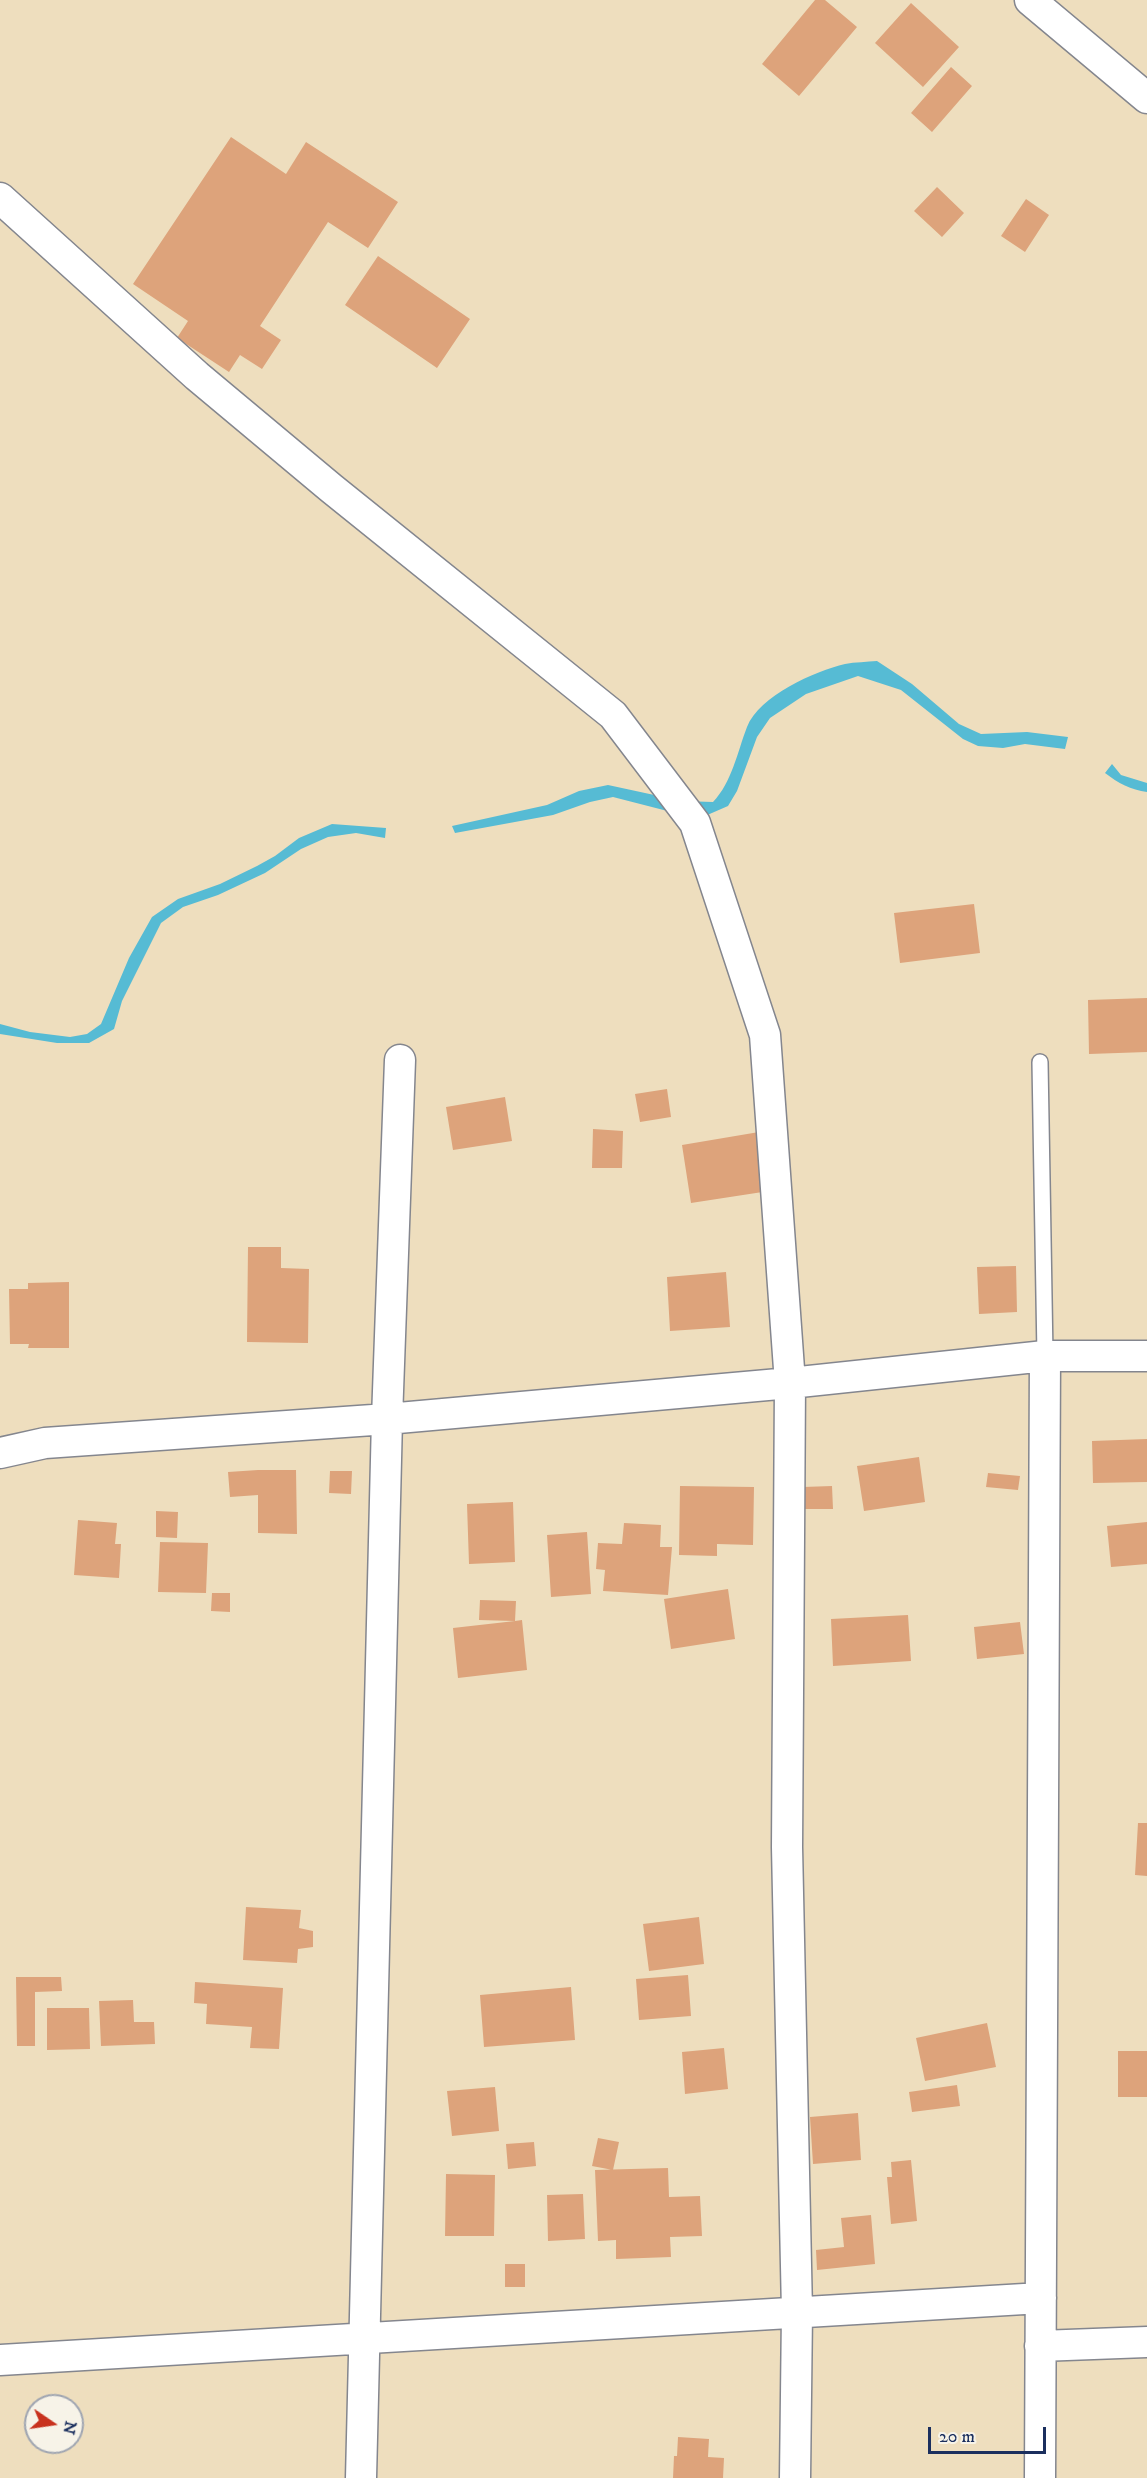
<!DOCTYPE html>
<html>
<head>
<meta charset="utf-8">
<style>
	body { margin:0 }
	#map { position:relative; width:1147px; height:2478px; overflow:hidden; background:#eedebe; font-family:"IM FELL DW Pica",serif }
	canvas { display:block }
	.north { position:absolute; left:24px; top:2394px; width:60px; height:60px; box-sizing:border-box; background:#f7f3e8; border:2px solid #9fa5b1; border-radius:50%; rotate:103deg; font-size:16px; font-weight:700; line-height:24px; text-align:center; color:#1b2f5e }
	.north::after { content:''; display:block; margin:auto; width:21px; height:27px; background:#c8321e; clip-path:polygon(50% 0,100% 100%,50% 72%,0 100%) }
	.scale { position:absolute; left:928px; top:2427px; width:118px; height:27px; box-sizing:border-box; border:3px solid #1b2f5e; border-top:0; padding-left:8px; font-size:18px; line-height:21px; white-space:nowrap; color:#1b2f5e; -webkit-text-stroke:4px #f7f3e8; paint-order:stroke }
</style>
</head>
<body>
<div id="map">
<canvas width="1147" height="2478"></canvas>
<div class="north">N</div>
<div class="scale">20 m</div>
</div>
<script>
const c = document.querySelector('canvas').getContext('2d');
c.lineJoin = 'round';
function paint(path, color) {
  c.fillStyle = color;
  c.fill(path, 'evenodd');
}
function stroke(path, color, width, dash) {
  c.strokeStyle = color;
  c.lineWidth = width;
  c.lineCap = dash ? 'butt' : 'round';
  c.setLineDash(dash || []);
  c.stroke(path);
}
const water = new Path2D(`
	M877 661 912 684 959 724 981 734 1027 732 1068 737 1065 749 1025 744 1003 748 978 746 963 739 901 690 858 676 806 694 770 718 757 737 737 791 728 806 705 816 683 815 613 797 590 802 553 815 455 833 452 826 547 805 579 791 608 785 682 801 713 802C732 782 737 753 747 727 759 696 815 671 845 664 855 662 867 662 877 661Z
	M1112 764 1121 775 1147 783V792C1131 790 1118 783 1105 773Z
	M332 824 386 828 385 838 356 833 328 837 301 849 265 873 218 895 183 907 161 923 122 1001 114 1029 89 1043H57L0 1034V1024L30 1032 70 1037 87 1034 101 1024 129 958 152 917 178 899 220 884 257 866 275 856 299 838Z`);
const building = new Path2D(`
	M815 0H825L857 27 799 96 762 64Z
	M911 3 959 47 923 87 875 43Z
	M951 67 972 86 932 132 911 113Z
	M231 137 286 174 306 142 398 202 368 248 328 222 260 326 281 340 262 369 240 355 229 372 177 338 188 321 133 284Z
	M937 187 964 213 942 237 914 211Z
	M1026 199 1049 215 1025 252 1001 236Z
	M378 256 470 319 437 368 345 305Z
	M974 904 980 953 900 963 894 913Z
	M1147 998V1052L1089 1054 1088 1000Z
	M667 1089 671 1117 640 1122 635 1094Z
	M505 1097 512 1141 453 1150 446 1107Z
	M593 1129 623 1131 622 1168H592Z
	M759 1132 769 1191 691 1203 682 1145Z
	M248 1247H281V1268L309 1269 308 1343 247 1342Z
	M1016 1266 1017 1312 979 1314 977 1267Z
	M726 1272 730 1327 670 1331 667 1277Z
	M69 1282V1348H28L29 1344H10L9 1289H28V1283Z
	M1147 1439V1482L1093 1483 1092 1441Z
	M919 1457 925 1502 864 1511 857 1466Z
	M258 1470H296L297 1534 258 1533V1495L230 1497 228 1472Z
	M330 1471H352L351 1494 329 1493Z
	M988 1473 1020 1476 1018 1490 986 1487Z
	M680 1486 754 1487 753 1545 717 1544V1556L679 1555Z
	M832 1486 833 1509H804L803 1487Z
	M513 1502 515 1562 469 1564 467 1504Z
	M156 1511 178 1512 177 1538 156 1537Z
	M78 1520 117 1523 115 1544H121L119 1578 74 1575Z
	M1147 1522V1564L1111 1567 1107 1526Z
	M624 1523 661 1525 660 1547H672L668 1595 603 1591 605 1570 596 1569 598 1543 622 1544Z
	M587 1532 591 1594 551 1597 547 1535Z
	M160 1542 208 1543 206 1593 158 1592Z
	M728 1589 735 1639 671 1649 664 1599Z
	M212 1593H230V1612L211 1611Z
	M480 1600 516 1601 515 1621 522 1620 527 1670 458 1678 453 1628 515 1621 479 1620Z
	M908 1615 911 1661 833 1666 831 1619Z
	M1020 1622 1024 1654 977 1659 974 1627Z
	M1138 1823H1147V1876L1135 1875Z
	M246 1907 301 1910 299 1928 313 1931V1947L298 1949 297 1963 243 1960Z
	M699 1917 704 1964 649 1971 643 1924Z
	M688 1975 691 2016 639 2020 636 1979Z
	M16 1977H61L62 1991 35 1992V2046H17Z
	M195 1982 283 1988 279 2049 250 2048 252 2027 206 2024 207 2004 194 2003Z
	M571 1987 575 2040 484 2047 480 1995Z
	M133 2000 134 2022H154L155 2044 101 2046 99 2001Z
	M47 2008H89L90 2049 47 2050Z
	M987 2023 996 2067 925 2081 916 2038Z
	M724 2048 728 2089 685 2094 682 2052Z
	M1118 2051H1147V2097H1118Z
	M957 2085 960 2106 912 2112 909 2092Z
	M495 2087 499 2131 452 2136 447 2091Z
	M858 2113 861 2160 813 2164 810 2117Z
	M598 2138 619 2142 613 2170 592 2166Z
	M534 2142 536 2166 508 2169 506 2144Z
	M911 2160 917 2221 891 2224 887 2177H892L891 2162Z
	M668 2168 669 2197 700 2196 702 2236 670 2237 671 2257 616 2259V2240L598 2241 595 2170Z
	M446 2174 495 2175 494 2236H445Z
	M583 2194 585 2239 548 2241 547 2195Z
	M871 2215 875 2264 817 2270 816 2250 844 2247 841 2218Z
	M505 2264H525V2287H505Z
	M678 2437 709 2439 708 2457 724 2458 723 2478H673L674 2456H677Z`);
const service = new Path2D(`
	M1040 1062 1045 1356`);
const minor = new Path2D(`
	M1030 0 1147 98
	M0 198 197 376 331 488 613 715 695 823 765 1035 790 1383 787 1847 797 2312 795 2478
	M0 1453 45 1443 387 1419 790 1383 1045 1356H1147
	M1040 2346 1147 2342
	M0 2360 1041 2298
	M361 2478 387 1419 400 1060
	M1040 2478 1045 1356`);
paint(water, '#56bbd4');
paint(building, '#dda37b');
stroke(service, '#84868e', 18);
stroke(minor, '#84868e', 33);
stroke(service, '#fff', 15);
stroke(minor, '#fff', 30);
</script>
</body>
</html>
